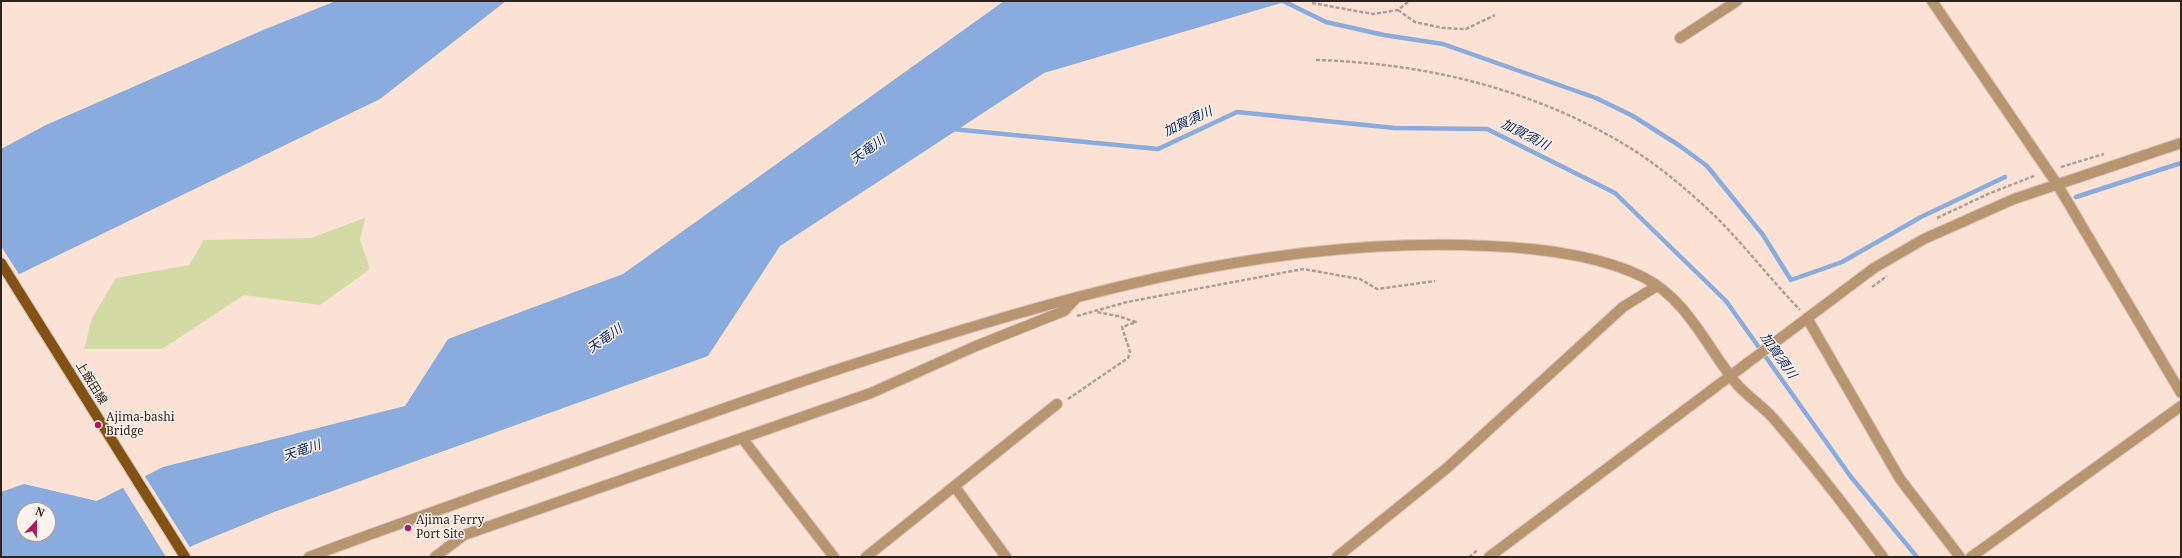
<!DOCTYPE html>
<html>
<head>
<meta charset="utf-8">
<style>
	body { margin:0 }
	#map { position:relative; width:2182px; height:558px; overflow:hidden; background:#fbe2d5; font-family:"Noto Serif",serif }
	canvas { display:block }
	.frame { position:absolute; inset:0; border:2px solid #2e231d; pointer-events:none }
	.north { position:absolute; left:16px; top:502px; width:40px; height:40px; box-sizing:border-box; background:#fff2ec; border:1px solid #ab9f99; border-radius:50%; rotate:22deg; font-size:11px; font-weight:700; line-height:16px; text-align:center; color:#2e231d }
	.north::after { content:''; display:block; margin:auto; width:14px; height:18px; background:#a91c5c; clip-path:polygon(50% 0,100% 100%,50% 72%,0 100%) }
</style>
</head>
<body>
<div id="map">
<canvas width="2182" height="558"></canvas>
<div class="frame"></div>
<div class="north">N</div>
</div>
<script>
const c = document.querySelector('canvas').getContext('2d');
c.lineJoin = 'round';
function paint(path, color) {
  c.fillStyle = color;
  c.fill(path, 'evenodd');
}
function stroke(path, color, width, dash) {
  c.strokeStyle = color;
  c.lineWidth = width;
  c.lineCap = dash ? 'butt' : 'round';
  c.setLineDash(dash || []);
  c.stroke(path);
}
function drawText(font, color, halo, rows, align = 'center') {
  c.font = font + ' "Noto Serif","Noto Sans JP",serif';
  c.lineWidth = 3;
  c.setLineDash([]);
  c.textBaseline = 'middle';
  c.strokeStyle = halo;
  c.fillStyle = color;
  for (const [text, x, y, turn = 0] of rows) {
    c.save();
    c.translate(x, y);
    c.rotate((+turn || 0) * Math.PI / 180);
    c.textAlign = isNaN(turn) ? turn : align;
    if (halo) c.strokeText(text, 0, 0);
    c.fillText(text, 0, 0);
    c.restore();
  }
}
const green = new Path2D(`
	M365 218 360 240 370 269 320 305 244 295 162 349H84L92 318 116 278 189 265 204 240 311 238Z`);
const water = new Path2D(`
	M336 1H506L380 99 1 283V149L46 125 263 30Z
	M1004 1H1288L1044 73 780 246 708 356 274 512 194 545 173 557H1V492L24 484 97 501 163 467 405 406 448 339 623 274ZM24 510H48V534H24Z`);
const pier = new Path2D(`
	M1 246 20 276 1 285Z
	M144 475 191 549 177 557H166L122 486Z`);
const stream = new Path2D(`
	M1283 1 1326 22 1384 35 1443 44 1596 98 1633 116 1680 146 1707 166 1763 235 1791 280 1842 262 1921 217 2005 177
	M952 129 1158 149 1237 112 1395 128 1487 129 1615 193 1726 301 1851 477 1917 557
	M2076 197 2181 163`);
const path = new Path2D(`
	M1312 3 1373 14 1398 10 1409 1
	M1398 10 1415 22 1443 28 1466 29 1495 15
	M1316 60C1422 63 1530 88 1622 143 1656 163 1688 190 1717 218 1746 247 1771 280 1800 310
	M2061 167 2104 154
	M1937 218 1988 194 2034 176
	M1872 287 1887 276
	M1077 316 1127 302 1303 269 1360 279 1377 289 1435 281
	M1068 399 1128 358 1130 352 1122 327 1136 322 1118 316 1096 312
	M1469 557 1478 550`);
const minor = new Path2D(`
	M1932 1 2057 184 2181 393
	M1680 38 1737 1
	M1807 318 1900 479 1960 557
	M742 438 834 557
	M955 487 1006 557
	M309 557C367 535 425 515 483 494 603 452 721 408 842 368 1051 300 1265 235 1488 246 1537 248 1599 255 1643 277 1687 299 1706 346 1735 382 1746 396 1762 405 1774 419 1812 463 1848 510 1883 557
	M435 557 464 535 871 393 976 346 1064 311 1077 297
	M866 557 1057 404
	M1337 557 1447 468 1623 307 1657 286
	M1489 557 1874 268 1924 239 2014 199 2181 143
	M1971 557 2181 406`);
const major = new Path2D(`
	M1 263 185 557`);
const markers = [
	[98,425,4,"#a91c5c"],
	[408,528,4,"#a91c5c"]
];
const streetNames = [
	["上飯田線",91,383,58]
];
const poiNames = [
	["Ajima-bashi",106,418],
	["Bridge",106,432],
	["Ajima Ferry",416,521],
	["Port Site",416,535]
];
const waterNames = [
	["加賀須川",1188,122,-25],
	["加賀須川",1525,135,27],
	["天竜川",868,150,-36],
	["天竜川",605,339,-35],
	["加賀須川",1778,356,55],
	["天竜川",302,451,-19]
];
paint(green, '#d3daa4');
paint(water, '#8aabdd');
paint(pier, '#fbe2d5');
stroke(stream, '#8aabdd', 4.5);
stroke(minor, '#d6c0b4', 12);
stroke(major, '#d6c0b4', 12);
stroke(path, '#b19d93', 2.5, [4, 2]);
stroke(minor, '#b79571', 10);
stroke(major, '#815213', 10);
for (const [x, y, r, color] of markers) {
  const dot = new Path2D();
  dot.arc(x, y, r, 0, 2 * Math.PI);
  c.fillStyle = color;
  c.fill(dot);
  stroke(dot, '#fff2ec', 1.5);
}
drawText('12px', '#2e231d', '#fff2ec', streetNames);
drawText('12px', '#2e231d', '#fff2ec', poiNames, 'left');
drawText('italic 13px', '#012863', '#fff2ec', waterNames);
</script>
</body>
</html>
